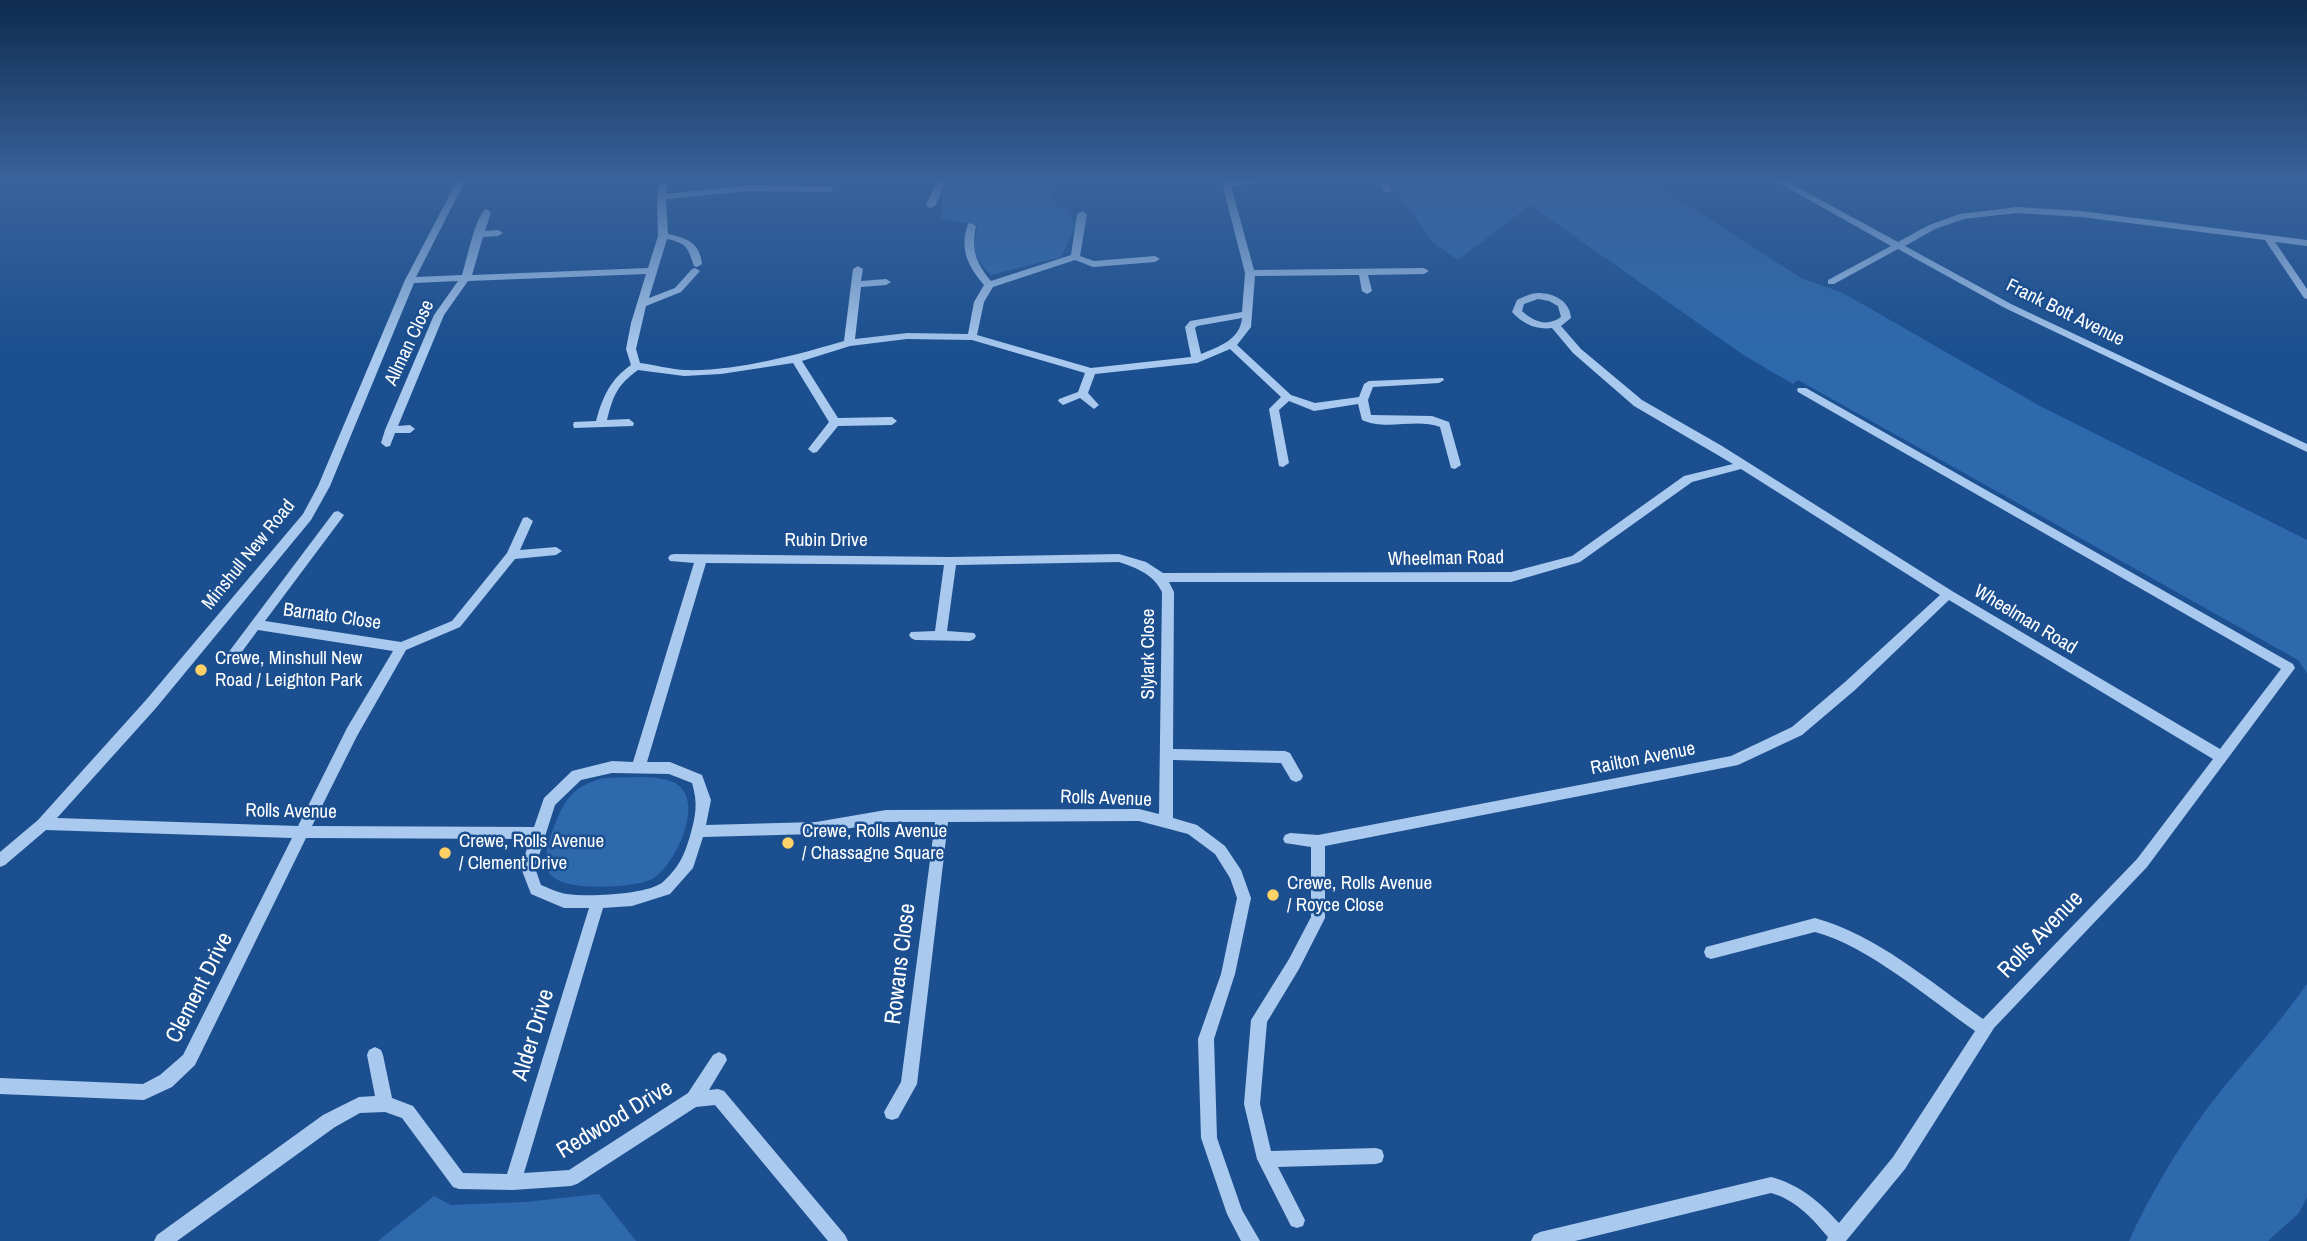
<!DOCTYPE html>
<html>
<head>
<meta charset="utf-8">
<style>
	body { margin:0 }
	canvas { display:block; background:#1b4f8f }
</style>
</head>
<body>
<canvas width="2307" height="1241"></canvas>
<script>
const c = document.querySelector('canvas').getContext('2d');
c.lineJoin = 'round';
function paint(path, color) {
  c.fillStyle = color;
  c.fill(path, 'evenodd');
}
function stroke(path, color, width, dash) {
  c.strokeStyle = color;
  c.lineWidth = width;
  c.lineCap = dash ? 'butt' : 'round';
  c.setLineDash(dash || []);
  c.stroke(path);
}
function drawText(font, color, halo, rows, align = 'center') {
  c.font = font + ' "Archivo Narrow",sans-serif';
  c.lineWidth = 5;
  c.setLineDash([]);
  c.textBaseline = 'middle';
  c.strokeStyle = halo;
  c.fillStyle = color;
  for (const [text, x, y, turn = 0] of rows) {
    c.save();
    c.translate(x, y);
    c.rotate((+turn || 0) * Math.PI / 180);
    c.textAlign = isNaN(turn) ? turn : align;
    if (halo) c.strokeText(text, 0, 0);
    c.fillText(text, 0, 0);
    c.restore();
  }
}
const green = new Path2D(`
	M954 179H1046L1056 207H1066L1075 227 1061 257 991 275C975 259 970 247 979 225L941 219 943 191Z
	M1388 179H1653L1667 192 1801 278 1843 293 2040 406 2307 540V673L2298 660 1798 380 1793 384 1745 356 1530 205 1458 260 1433 243Z
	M603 778C624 778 653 774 673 782 707 797 677 863 654 878 637 888 584 889 565 883 556 880 548 875 546 866 543 852 558 812 567 800 576 788 589 782 603 778Z
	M2307 984V1197L2299 1213 2268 1241H2129C2147 1201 2171 1160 2196 1124 2230 1075 2273 1033 2307 984Z
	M599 1194 636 1241H378L434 1196 451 1205 525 1202Z`);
const minor = new Path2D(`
	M458 179H466L416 277 462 275C467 260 475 216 486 209L491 212 485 231 498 230 503 233 498 236 483 237 472 275 648 268 658 236 657 197 661 179H669L666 194 749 185 832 187 833 189 829 192 749 191 666 199 668 234C687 238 700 243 702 264L697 267 694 266C688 248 687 243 667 239L649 298 675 288 692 269 695 268 700 271 681 292 646 306 636 349 640 363C655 365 669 369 684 370 733 372 797 355 844 341L853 269 858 266 863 269 861 281 886 279 891 282 886 285 861 287 855 339 907 333 968 334 974 302 984 285C968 266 959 249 968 224L971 223 976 226C971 250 976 263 991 281L1071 255 1077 214 1082 211 1087 214 1080 256 1094 261 1155 256 1160 259 1155 262 1093 267 1075 260 993 287 984 302 977 335 1091 368 1191 357 1185 327 1190 321 1242 312 1245 273 1221 179H1229L1230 181 1270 179 1266 182 1231 186 1254 270 1424 268 1429 271 1424 274 1368 275 1372 291 1367 294 1362 291 1359 275 1255 276 1251 327 1237 345 1291 395 1315 403 1359 397 1364 384 1369 381 1443 378 1444 380 1439 383 1373 387 1368 400 1371 415 1432 416 1449 422 1461 465 1455 469 1451 468 1440 427C1416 418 1386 431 1362 420L1358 404 1314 411 1289 401 1279 410 1289 463 1283 467 1279 466 1269 409 1281 397 1230 349 1197 363 1095 374 1088 393 1099 405 1094 409 1080 398 1063 405 1058 401 1059 399 1078 392 1085 373 972 340 907 339 850 346 802 361 838 418 892 417 897 421 892 425 838 426 817 452 813 453 808 449 829 422 793 363 721 374 684 376 638 370C617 385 613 396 607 420L629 419 634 423 633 426 574 428 573 425 574 422 596 421C603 396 610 380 631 365L626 349 631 323 646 274 468 281 444 315 398 426 410 425 415 429 410 433H395L390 446 386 447 381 443 385 430 434 315 458 281 414 283 330 486 311 520 156 708 57 818 298 826 347 728 393 651 258 630 238 657H230L228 653 334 512 338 511 344 515 342 518 265 621 401 642 452 621 507 553 523 518 527 517 533 521 520 550 556 547 562 551 556 555 515 559 460 627 406 650 357 736 312 826 534 827 544 798 572 771 612 761 633 762 694 563 670 561 668 558 670 555 674 554 951 557 1119 554 1146 562 1163 573 1511 572 1572 556 1684 476 1733 464 1634 406 1573 353 1552 328C1536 330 1523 324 1512 312L1517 300C1523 297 1531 293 1538 293 1554 293 1570 301 1571 318L1561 326 1581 349 1642 400 1722 446 1952 591 2220 749 2281 669 1798 392 1797 390 1798 388H1806L2293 664 2295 668 2147 867 1994 1028 1905 1169 1846 1241H1826L1828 1237C1812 1218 1796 1200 1771 1193L1575 1241H1531L1534 1235 1540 1232 1771 1177C1800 1185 1819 1201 1839 1223L1893 1157 1975 1031C1931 1000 1866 945 1815 932L1711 959 1706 957 1704 952 1706 947 1815 918C1875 934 1932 983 1983 1019L2137 859 2213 759 1949 600 1855 690 1802 735 1738 765 1325 846V918L1299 969 1267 1022 1260 1104 1271 1151 1376 1148 1382 1150 1384 1156 1382 1162 1376 1164 1278 1167 1305 1220 1303 1226 1297 1228 1291 1226 1257 1159 1244 1104 1251 1020 1289 959 1311 917V847L1285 843 1283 839 1285 835 1290 833 1318 835 1731 756 1792 727 1845 682 1940 595 1741 469 1692 482 1580 562 1511 582H1169L1174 592 1173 749 1285 751 1290 753 1303 776 1301 780 1296 782 1291 780 1281 763 1173 760V818L1197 825 1225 846 1241 870 1251 898 1235 974 1214 1039 1217 1138 1242 1210 1260 1241H1241L1227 1214 1201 1138 1198 1039 1221 974 1237 898 1230 878 1215 854 1188 834 1139 821 948 822 917 1084 898 1118 892 1120 886 1118 884 1112 901 1082 935 822H886L816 834 703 837 693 868 670 894 632 906 603 908 524 1173 569 1170 688 1093 713 1055 719 1052 725 1055 727 1060 709 1090 718 1089 724 1091 845 1235 848 1241H828L715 1105 696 1107 577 1184 571 1186 513 1190 459 1189 453 1187 402 1118 385 1112 360 1113 335 1127 177 1241H154L157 1235 323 1115 359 1097 375 1096 367 1055 369 1050 375 1047 381 1050 383 1055 392 1098 413 1106 463 1173 507 1174 589 908H564L531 894 521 868 530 839 306 838 195 1065 172 1087 144 1100 0 1094V1078L143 1084 160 1075 183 1055 292 838 46 830 5 865 0 867V852L38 820 146 700 303 514 318 486 405 280ZM1538 299 1549 301 1558 306 1561 317C1547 327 1534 322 1522 311L1524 304ZM1242 318C1240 340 1218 347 1201 354L1195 328 1197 326ZM1119 562C1137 568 1153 574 1162 592L1159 814 1139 809 886 810 816 822 706 825 711 800 702 775 670 762H647L706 563 944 565 935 631 911 632 909 635 911 638 915 640 970 641 974 639 976 636 974 633 947 631 956 565ZM612 773 669 774 692 783C698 803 696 815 690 836 684 856 679 867 663 882 647 895 587 897 567 894 558 893 549 888 541 885L535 868 555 805 581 780Z
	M938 179H946L936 205 931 208 928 207 926 205Z
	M1053 179H1061V181L1054 183Z
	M1377 179H1385L1392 190 1391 192H1385Z
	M1772 179H1782L1898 242 1929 225 1960 214 2017 207 2081 211 2307 240V246L2275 242 2307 289V299L2304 298 2265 240 2081 217 2017 213 1964 219 1935 229 1905 246 2011 304 2307 444V452L2005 308 1898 249 1834 284H1828V280L1891 246Z`);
const markers = [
	[201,670,7,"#ffd166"],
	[788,843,7,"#ffd166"],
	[445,853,7,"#ffd166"],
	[1273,895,7,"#ffd166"]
];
const streetNames = [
	["Frank Bott Avenue",2065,313,26],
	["Allman Close",410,343,-65],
	["Rubin Drive",826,541],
	["Minshull New Road",249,555,-51],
	["Wheelman Road",1446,559,-1],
	["Barnato Close",332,617,8],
	["Wheelman Road",2025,620,31],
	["Slylark Close",1149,654,-90],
	["Railton Avenue",1643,759,-11],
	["Rolls Avenue",1106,799,2],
	["Rolls Avenue",291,812,1]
];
const poiNames = [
	["Crewe, Minshull New",215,659],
	["Road / Leighton Park",215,681],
	["Crewe, Rolls Avenue",802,832],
	["/ Chassagne Square",802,854],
	["Crewe, Rolls Avenue",459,842],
	["/ Clement Drive",459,864],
	["Crewe, Rolls Avenue",1287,884],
	["/ Royce Close",1287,906]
];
const nearStreetnames = [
	["Rolls Avenue",2041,935,-46],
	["Rowans Close",901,964,-83],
	["Clement Drive",200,988,-63],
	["Alder Drive",534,1035,-73],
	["Redwood Drive",615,1120,-31]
];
paint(green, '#2e69ad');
paint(minor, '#a9c9ee');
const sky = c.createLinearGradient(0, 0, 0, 352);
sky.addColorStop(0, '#0f2b4f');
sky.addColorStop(0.51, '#39639b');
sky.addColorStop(1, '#39639b00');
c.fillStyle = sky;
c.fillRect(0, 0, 2307, 352);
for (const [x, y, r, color] of markers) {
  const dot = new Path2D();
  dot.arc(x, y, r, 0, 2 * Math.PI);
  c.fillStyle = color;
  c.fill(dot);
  stroke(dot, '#1b4f8f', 2.5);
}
drawText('19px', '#fff', '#1b4f8f', streetNames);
drawText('19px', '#fff', '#1b4f8f', poiNames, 'left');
drawText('23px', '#fff', '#1b4f8f', nearStreetnames);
</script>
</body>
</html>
